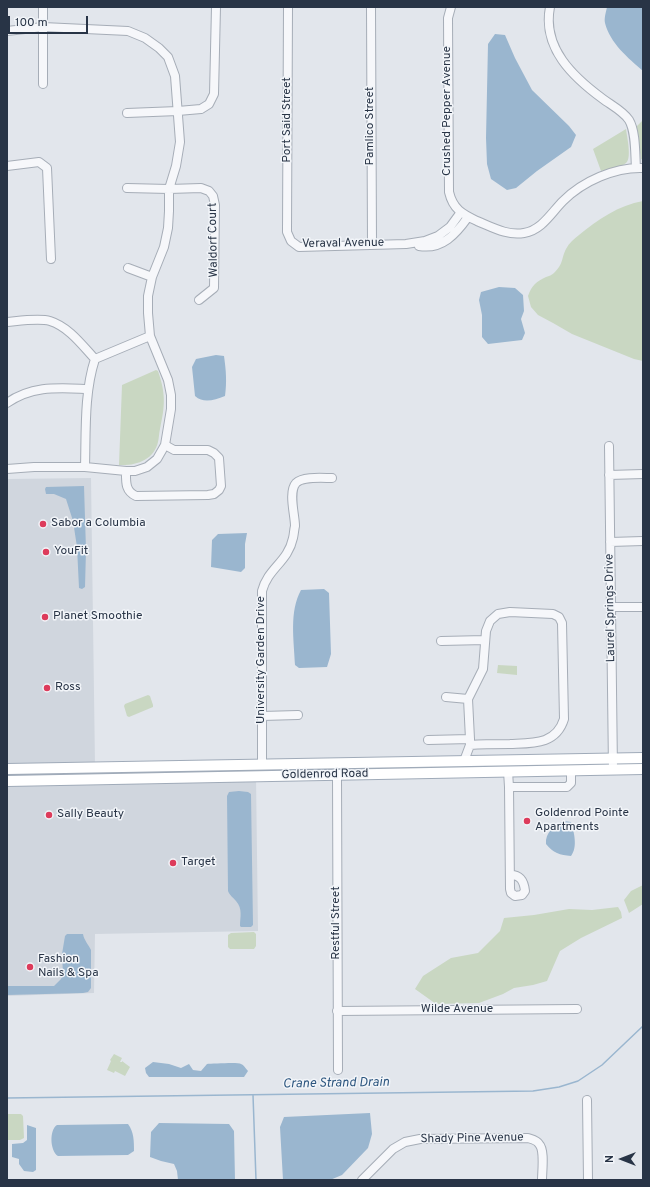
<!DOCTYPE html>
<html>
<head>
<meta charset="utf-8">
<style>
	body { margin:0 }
	#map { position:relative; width:650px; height:1187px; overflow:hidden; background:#e2e6ec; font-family:Overpass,sans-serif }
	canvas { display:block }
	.frame { position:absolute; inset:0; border:8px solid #283446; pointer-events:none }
	.north { position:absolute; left:602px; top:1139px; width:40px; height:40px; -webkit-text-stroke:3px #f2f5f9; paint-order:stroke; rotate:270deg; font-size:11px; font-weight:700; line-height:16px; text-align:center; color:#283446 }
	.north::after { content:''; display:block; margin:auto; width:14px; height:18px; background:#283446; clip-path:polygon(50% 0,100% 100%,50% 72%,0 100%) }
	.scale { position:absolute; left:8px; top:16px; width:80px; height:18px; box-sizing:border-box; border:2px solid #283446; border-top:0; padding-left:5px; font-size:12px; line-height:14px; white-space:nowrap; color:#283446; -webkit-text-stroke:3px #f2f5f9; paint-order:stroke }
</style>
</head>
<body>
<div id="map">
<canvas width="650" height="1187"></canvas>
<div class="frame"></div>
<div class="north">N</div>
<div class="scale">100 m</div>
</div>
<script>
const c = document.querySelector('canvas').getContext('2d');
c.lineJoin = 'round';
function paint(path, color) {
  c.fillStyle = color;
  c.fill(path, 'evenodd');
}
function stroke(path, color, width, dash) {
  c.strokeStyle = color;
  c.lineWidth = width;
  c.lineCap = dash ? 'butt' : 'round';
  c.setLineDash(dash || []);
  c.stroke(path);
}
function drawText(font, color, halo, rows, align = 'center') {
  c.font = font + ' Overpass,sans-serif';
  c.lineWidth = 3;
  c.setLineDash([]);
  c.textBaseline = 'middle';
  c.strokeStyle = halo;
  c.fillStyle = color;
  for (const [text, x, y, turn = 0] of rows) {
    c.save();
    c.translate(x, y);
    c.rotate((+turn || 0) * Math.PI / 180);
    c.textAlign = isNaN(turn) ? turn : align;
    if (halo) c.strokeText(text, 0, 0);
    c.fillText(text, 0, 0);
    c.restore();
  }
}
const built = new Path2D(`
	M91 478 95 765 7 767V479Z
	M256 777 258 931 95 934 94 993 7 996V781Z`);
const green = new Path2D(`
	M643 120V160L641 159 636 127Z
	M626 129C627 137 632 158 626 163 620 168 608 169 601 171L593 149Z
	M643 201V361L634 359 572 334 553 323 538 315 531 307 528 296C532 285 536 282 546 277 549 276 552 275 554 273 564 263 561 259 566 249 569 243 574 239 579 235 597 220 619 205 643 201Z
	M156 370 158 371C166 394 165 406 160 429 159 433 159 438 158 442 154 460 136 466 119 465L122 385Z
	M498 665 517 666V675L497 673Z
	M148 695 150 696 153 705V707L129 717 127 716 124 706 125 704Z
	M643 885V904L629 913 624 900 631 891Z
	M618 907 621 912 622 918 581 938 560 951 547 981 533 985 514 988 503 994 479 1003 436 1004 415 989 423 976 451 958 478 953 500 931 504 918 534 915 569 909 592 910Z
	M254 932 256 934V946L254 949H230L228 947V935L231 933Z
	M114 1054 122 1058 120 1062H122V1061L130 1067 125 1076 115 1071 114 1073 107 1070 111 1061 110 1060Z
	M7 1114H21L23 1116 24 1138 20 1140H7Z`);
const water = new Path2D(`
	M607 7H643V71C628 58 610 43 605 23 604 18 606 12 607 7Z
	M495 34 505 35 515 58 532 90 569 126 576 135 571 147 537 171 516 188 507 190 491 179 487 164 486 138 488 44Z
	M499 287 515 288 523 295 524 311 521 319 525 333 522 340 488 344 482 337V315L479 300 481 292Z
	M216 355 224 356C226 370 227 382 225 396 214 400 204 404 195 396L192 367 196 359Z
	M84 486 86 550 85 587 82 589 79 588 77 547 73 521 66 499 54 494H46L45 489 46 487Z
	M247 533 245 544V568L241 572 211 567 212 540 218 534Z
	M324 589 329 593 331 654 327 667 299 668 295 665C294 640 289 612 301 590Z
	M239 791 248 792 251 794 253 925 251 927H241L240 926C240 917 243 909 236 901 233 897 230 896 228 891L227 796 229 792Z
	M564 821 571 822C574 832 578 847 571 856 560 855 553 853 546 844 545 833 554 825 564 821Z
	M67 934H83C84 940 88 944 91 950V988L88 992 83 993 7 995V986H54L61 979 63 974 62 954 65 936Z
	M153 1062 169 1064 181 1068 189 1064 193 1070 201 1071 207 1064C212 1064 238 1062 241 1064 244 1065 245 1068 248 1071L244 1077H149L146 1073 145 1068Z
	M370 1113 372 1134 368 1148 342 1175 330 1180H283L280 1127 284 1117Z
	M159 1123 229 1124 234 1131 235 1180H178L177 1171 174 1164 161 1161 150 1157 151 1132Z
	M128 1124C134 1132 134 1141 134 1151L128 1155 58 1156C50 1151 49 1130 57 1125Z
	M27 1125 36 1128V1170L33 1172 24 1171 19 1164V1159L12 1157V1144L23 1143 27 1140Z`);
const stream = new Path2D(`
	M253 1095 256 1180
	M7 1098 533 1091 559 1087 578 1081 602 1065 643 1026`);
const minor = new Path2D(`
	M43 7V84
	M288 7 287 232 291 241 299 247 406 244 425 241 438 236 450 227 461 212
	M371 7 372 244
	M451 7 448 18 449 192C453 209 462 214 477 221 492 227 507 236 524 233 542 230 551 213 563 201 583 181 615 167 643 168
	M550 7C542 48 573 77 603 99 611 105 623 111 629 120 636 132 635 154 636 168
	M7 31 43 27 128 31 145 38 159 48 168 57 175 76 180 142 176 166 169 189V211L168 228 164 247 152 277 148 296V313L150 336 168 380 171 395V409L165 445 157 459 147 467 135 471H126L85 467H34L7 469
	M127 113 178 111 201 109 209 104 214 94 216 7
	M7 166 39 162 47 168 51 259
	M127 188 169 189 201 188 209 191 213 196 215 205 214 288 199 300
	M419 246C442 250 456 234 468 217
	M128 268 152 277
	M7 322C19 321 39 318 50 321 69 327 82 345 95 359
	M7 403C33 385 59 388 88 389
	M609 446 613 770
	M85 467C86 431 84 393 95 359L150 336
	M126 471C126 482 125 491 136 496L208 495 214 494 219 490 221 486 219 458 214 453 208 450H174L165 445
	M609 475 643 474
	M610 542 643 541
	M611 607H643
	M441 641 485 640
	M446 697 468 699
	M262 716 298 715
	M428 740 470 739
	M464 761 470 745V739L468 699 483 669 486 631 490 621 498 614 510 612 553 614 559 617 562 623 564 719C556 745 532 743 510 744 497 744 483 744 470 745
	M262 765V591C268 568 288 562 293 538 294 534 294 530 295 526 295 515 288 492 296 483 303 476 323 478 332 478
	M508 771 509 787H567L571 783V770
	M337 775 338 1070
	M509 787 510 889 511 893 515 896 522 895 525 891C524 882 521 875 511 875
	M337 1011 577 1009
	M587 1100 588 1180
	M362 1180 393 1149 405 1142 420 1139 528 1138C531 1139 537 1140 539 1144 545 1150 542 1171 542 1180`);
const major = new Path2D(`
	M7 769 643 758
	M7 781 643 769`);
const markers = [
	[43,524,4,"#dd3b5b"],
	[46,552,4,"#dd3b5b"],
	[45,617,4,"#dd3b5b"],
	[47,688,4,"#dd3b5b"],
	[49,815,4,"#dd3b5b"],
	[527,821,4,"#dd3b5b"],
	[173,863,4,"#dd3b5b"],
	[30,967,4,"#dd3b5b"]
];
const streetNames = [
	["Crushed Pepper Avenue",448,111,-90],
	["Port Said Street",288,120,-90],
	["Pamlico Street",371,126,-90],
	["Waldorf Court",214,240,-91],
	["Veraval Avenue",343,244,-1],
	["Laurel Springs Drive",611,608,-91],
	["University Garden Drive",262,660,-90],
	["Goldenrod Road",325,775,-1],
	["Restful Street",337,923,-90],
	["Wilde Avenue",457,1010],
	["Shady Pine Avenue",472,1139,-1]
];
const poiNames = [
	["Sabor a Columbia",51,524],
	["YouFit",54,552],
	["Planet Smoothie",53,617],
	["Ross",55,688],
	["Goldenrod Pointe",535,814],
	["Apartments",535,828],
	["Sally Beauty",57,815],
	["Target",181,863],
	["Fashion",38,960],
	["Nails & Spa",38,974]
];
const waterNames = [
	["Crane Strand Drain",336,1084,-1]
];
paint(built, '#d0d6de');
paint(green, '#c9d7c2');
paint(water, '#9ab6cf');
stroke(stream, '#9ab6cf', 1.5);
stroke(minor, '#a6adb7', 10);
stroke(major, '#a0abb9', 12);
stroke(minor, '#f6f7fa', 8);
stroke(major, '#fff', 10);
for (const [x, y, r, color] of markers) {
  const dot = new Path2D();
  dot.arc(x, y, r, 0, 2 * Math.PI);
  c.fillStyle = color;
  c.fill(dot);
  stroke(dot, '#f2f5f9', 1.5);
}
drawText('12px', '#283446', '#f2f5f9', streetNames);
drawText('12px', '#283446', '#f2f5f9', poiNames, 'left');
drawText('italic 13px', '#2d567f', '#f2f5f9', waterNames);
</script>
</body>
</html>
